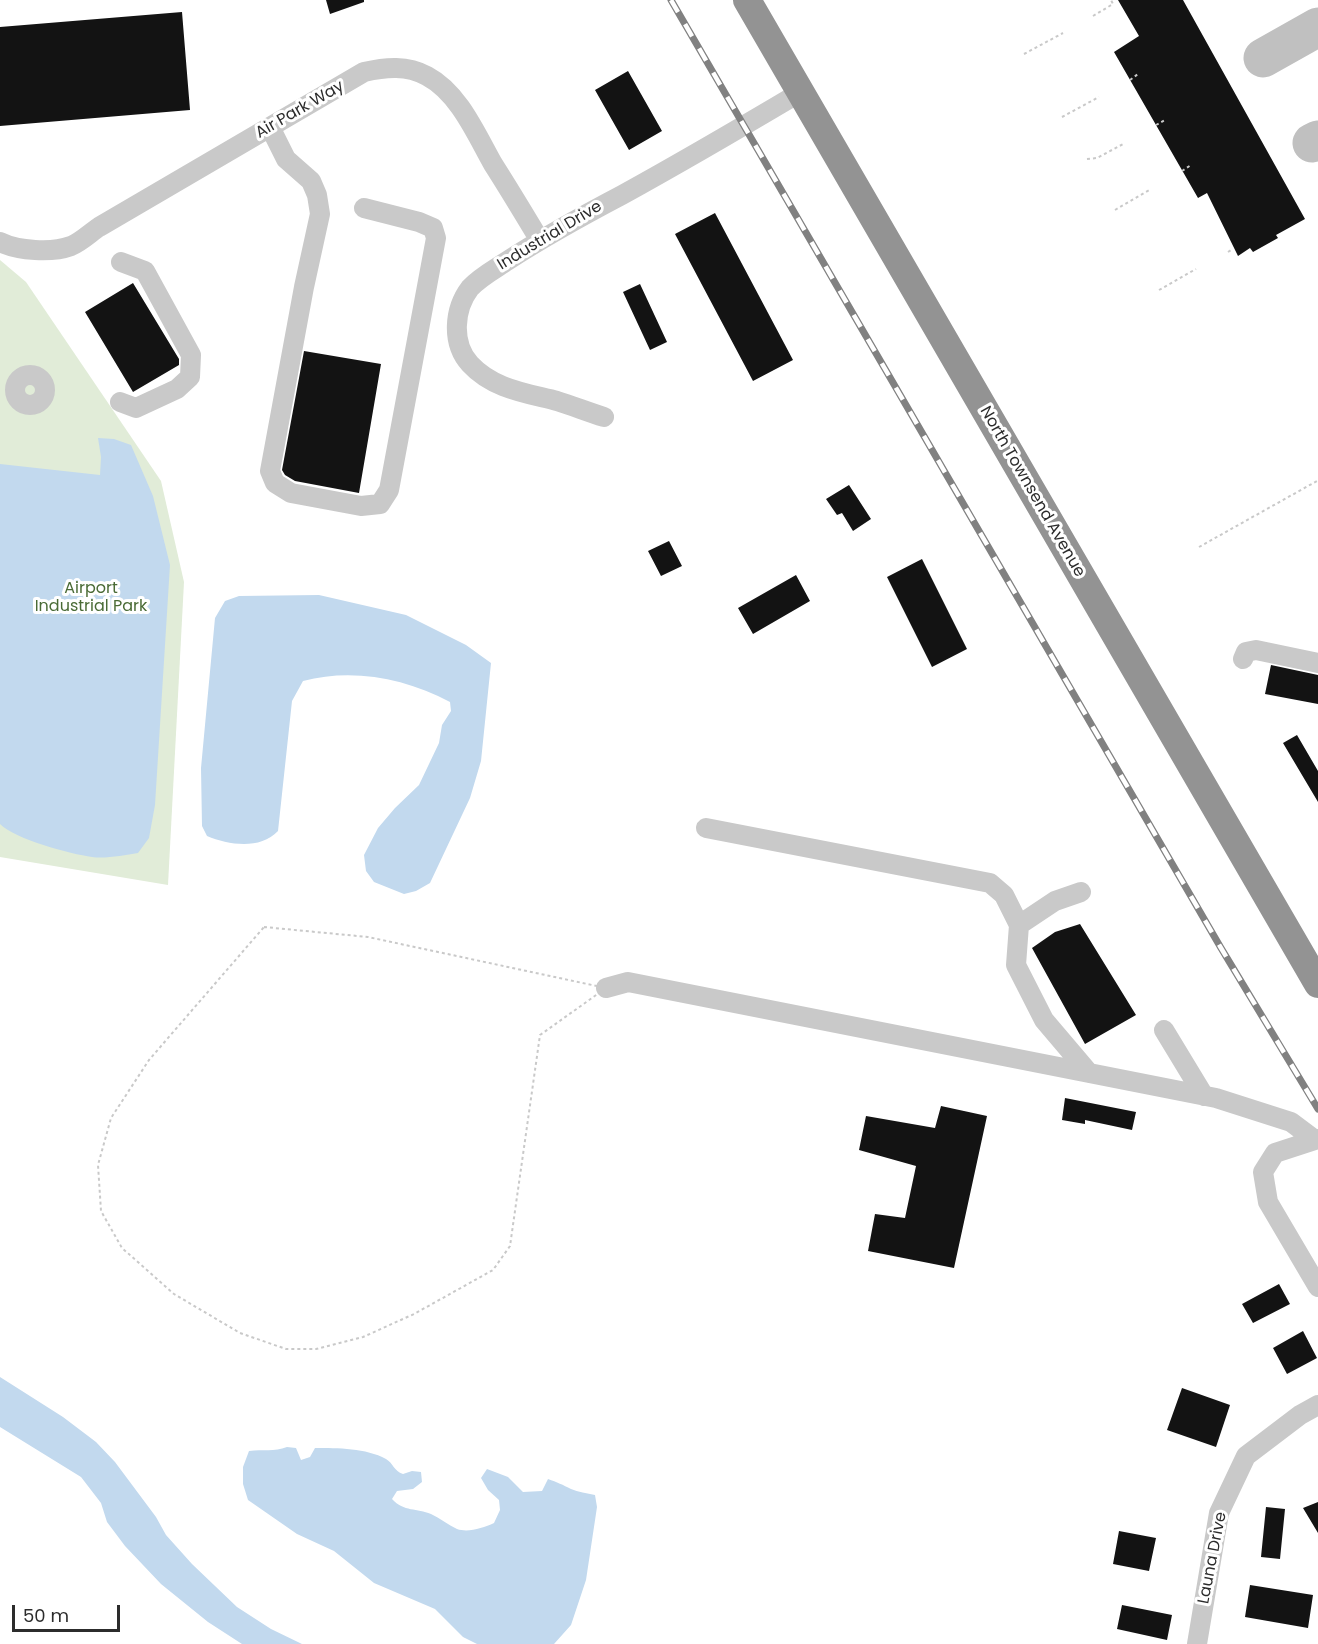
<!DOCTYPE html>
<html>
<head>
<meta charset="utf-8">
<style>
	body { margin:0 }
	#map { position:relative; width:1318px; height:1644px; overflow:hidden; background:#fff; font-family:Poppins,sans-serif }
	canvas { display:block }
	.scale { position:absolute; left:12px; top:1605px; width:108px; height:27px; box-sizing:border-box; border:3px solid #2c2c2c; border-top:0; padding-left:8px; font-size:18px; line-height:21px; white-space:nowrap; color:#2c2c2c; -webkit-text-stroke:4px #fff; paint-order:stroke }
</style>
</head>
<body>
<div id="map">
<canvas width="1318" height="1644"></canvas>
<div class="scale">50 m</div>
</div>
<script>
const c = document.querySelector('canvas').getContext('2d');
c.lineJoin = 'round';
function paint(path, color) {
  c.fillStyle = color;
  c.fill(path, 'evenodd');
}
function stroke(path, color, width, dash) {
  c.strokeStyle = color;
  c.lineWidth = width;
  c.lineCap = dash ? 'butt' : 'round';
  c.setLineDash(dash || []);
  c.stroke(path);
}
function drawText(font, color, halo, rows, align = 'center') {
  c.font = font + ' Poppins,sans-serif';
  c.lineWidth = 6;
  c.setLineDash([]);
  c.textBaseline = 'middle';
  c.strokeStyle = halo;
  c.fillStyle = color;
  for (const [text, x, y, turn = 0] of rows) {
    c.save();
    c.translate(x, y);
    c.rotate((+turn || 0) * Math.PI / 180);
    c.textAlign = isNaN(turn) ? turn : align;
    if (halo) c.strokeText(text, 0, 0);
    c.fillText(text, 0, 0);
    c.restore();
  }
}
const green = new Path2D(`
	M0 260 26 282 161 481 184 582 168 885 0 857Z`);
const water = new Path2D(`
	M98 438 114 439 131 445 153 496 170 565 155 805 149 838 138 853C124 855 106 859 92 857 71 854 14 839 0 824V464L100 475 101 457Z
	M319 595 406 615 466 645 491 663 481 761 470 798 430 883 416 891 404 894 374 882 366 871 364 855 378 828 395 808 419 785 439 743 442 725 451 711 450 702C405 678 352 668 303 681L292 701 278 831C260 850 229 845 207 836L202 826 201 768 215 618 225 601 239 596Z
	M0 1377 63 1417 96 1442 115 1462 156 1517 166 1535 192 1564 237 1607 271 1629 302 1644H242L208 1622 161 1584 125 1546 107 1522 101 1503 81 1477 0 1427Z
	M287 1447 296 1448 301 1460 310 1457 315 1448C338 1448 366 1448 386 1459 393 1463 394 1471 403 1474L412 1471 421 1472 422 1482 413 1489 397 1491 392 1499C404 1512 417 1508 431 1514 440 1518 448 1525 457 1529 468 1533 483 1528 494 1523L500 1510 499 1500 488 1490 481 1478 487 1469 508 1477 523 1492 542 1491 548 1479C557 1482 563 1485 571 1489 578 1492 587 1493 595 1495L597 1507 586 1580 571 1625 554 1644H477L463 1637 435 1609 374 1583 334 1551 297 1534 248 1500 243 1484V1467L249 1451C263 1449 274 1452 287 1447Z`);
const taxiway = new Path2D(`
	M1263 58 1318 27
	M1312 143 1318 140`);
const building = new Path2D(`
	M326 0H364V2L330 14Z
	M1118 0H1183L1305 219 1276 235 1278 238 1253 252 1250 248 1238 256 1207 193 1198 198 1114 52 1139 36Z
	M182 12 190 110 0 126V27Z
	M628 71 662 131 629 150 595 90Z
	M715 213 793 360 753 381 675 234Z
	M133 283 179 359V365L133 392 85 312Z
	M640 284 667 342 650 350 623 292Z
	M304 351 381 364 359 493 295 481 285 475 282 470Z
	M849 485 871 519 853 531 842 513 837 515 826 499Z
	M669 541 682 566 661 576 648 551Z
	M922 559 967 649 932 667 887 577Z
	M796 575 810 601 753 634 738 608Z
	M1271 665 1318 675V704L1265 694Z
	M1297 735 1318 771V802L1283 743Z
	M1080 924 1136 1015 1085 1044 1032 948 1055 932Z
	M1065 1098 1136 1112 1132 1130 1085 1120V1124L1062 1120Z
	M941 1106 987 1116 954 1268 868 1251 875 1214 905 1218 916 1166 859 1150 866 1116 935 1128Z
	M1279 1284 1290 1304 1253 1323 1242 1304Z
	M1303 1331 1317 1358 1287 1374 1273 1348Z
	M1182 1388 1230 1405 1216 1447 1167 1430Z
	M1318 1502V1533L1303 1508Z
	M1266 1507 1285 1509 1280 1559 1261 1557Z
	M1119 1531 1156 1538 1149 1571 1113 1564Z
	M1250 1585 1313 1595 1308 1628 1245 1617Z
	M1122 1605 1172 1615 1167 1640 1117 1629Z`);
const path = new Path2D(`
	M1093 16 1113 4 1111 0
	M1024 54 1063 33
	M1130 80 1138 74
	M1062 117 1099 97
	M1156 125 1165 120
	M1087 159 1097 158 1125 143
	M1182 171 1191 165
	M1115 210 1151 189
	M1228 252 1231 250
	M1159 290 1196 269
	M1199 547 1317 481
	M264 927 368 937 606 988 540 1035 510 1246 493 1270 414 1314 363 1337 316 1349H286L240 1333 174 1294 122 1248 101 1211 98 1165 111 1118 149 1060Z`);
const minor = new Path2D(`
	M270 127 286 159 311 181 317 195 320 214 304 287 270 471 275 483 291 493 361 506 380 504 389 490 436 238 433 228 419 222 364 208
	M0 242C18 251 52 253 71 246 81 242 90 233 99 227L364 72C386 67 407 65 427 76 459 93 476 134 493 164 509 189 524 214 539 239
	M15 390a15 15 0 1 1 30 0a15 15 0 1 1-30 0Z
	M120 402 136 408 177 389 190 377 191 355 145 271 121 262
	M604 417C588 412 573 406 557 401 526 393 493 389 470 364 451 343 454 309 470 288 480 277 495 269 507 261 544 237 582 216 622 195 682 162 740 128 799 93
	M1243 659 1246 652 1256 650 1318 663
	M706 828 990 883 1004 895 1019 925 1016 965 1044 1020 1089 1073
	M1019 925 1055 901 1081 892
	M606 988 628 982 1216 1098 1291 1122 1315 1140
	M1164 1030 1204 1096
	M1318 1139 1275 1153 1263 1172 1268 1202 1318 1287
	M1197 1644 1219 1513 1246 1456 1300 1415 1318 1405`);
const highway = new Path2D(`
	M747 0 1318 984`);
const rail = new Path2D(`
	M671 0 1221 948 1318 1109`);
const streetNames = [
	["Air Park Way",300,110,-30],
	["Industrial Drive",550,236,-31],
	["North Townsend Avenue",1032,492,60],
	["Launa Drive",1213,1558,-79]
];
const parkNames = [
	["Airport",91,589],
	["Industrial Park",91,607]
];
paint(green, '#e1ecd8');
paint(water, '#c2d9ee');
stroke(taxiway, '#c0c0c0', 39);
paint(building, '#131313');
stroke(path, '#c9c9c9', 2, [3, 3]);
stroke(minor, '#c9c9c9', 20);
stroke(highway, '#939393', 28);
stroke(rail, '#818181', 7);
stroke(rail, '#fff', 4.5, [14]);
drawText('16px', '#2c2c2c', '#fff', streetNames);
drawText('16px', '#4a6b36', '#fff', parkNames);
</script>
</body>
</html>
